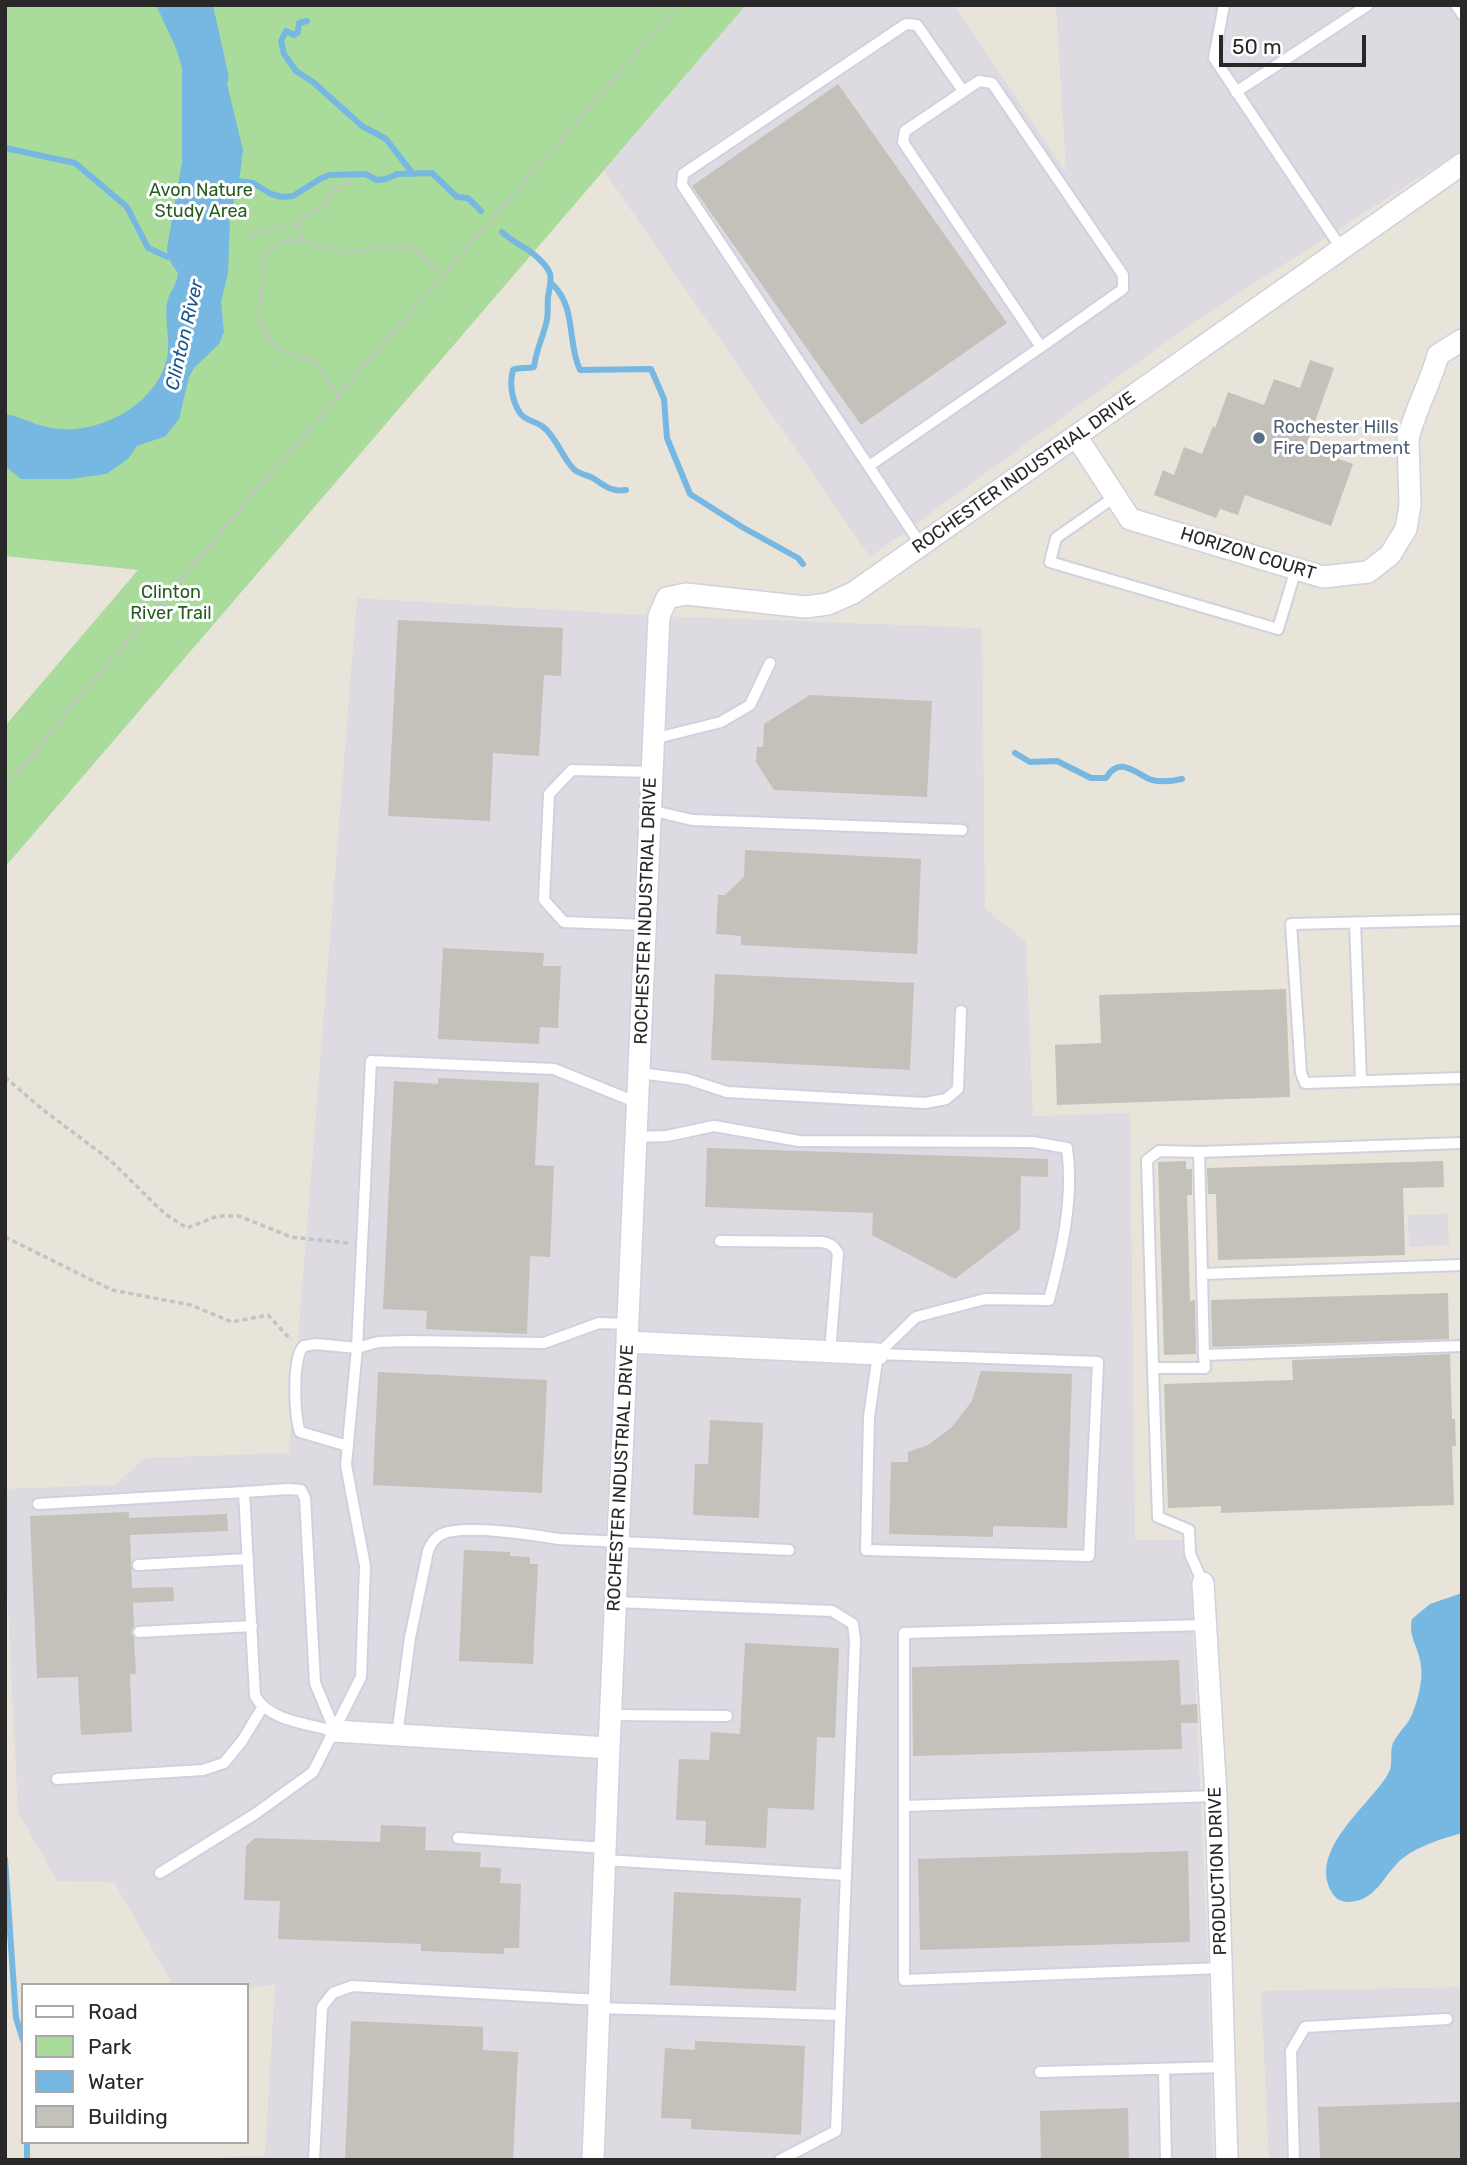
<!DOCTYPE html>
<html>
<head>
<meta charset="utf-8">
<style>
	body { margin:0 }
	#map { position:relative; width:1467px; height:2165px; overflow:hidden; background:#e9e4da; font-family:Rubik,sans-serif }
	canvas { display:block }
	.frame { position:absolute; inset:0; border:7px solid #282828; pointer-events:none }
	.legend { position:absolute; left:21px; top:1983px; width:228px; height:161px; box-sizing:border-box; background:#fff; border:2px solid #a9a9a9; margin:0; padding:9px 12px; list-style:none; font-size:21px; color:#282828 }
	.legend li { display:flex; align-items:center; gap:14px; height:35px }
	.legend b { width:35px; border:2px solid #a9a9a9 }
	.scale { position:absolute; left:1219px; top:35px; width:147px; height:32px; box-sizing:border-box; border:4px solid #282828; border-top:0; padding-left:9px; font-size:21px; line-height:24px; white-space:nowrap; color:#282828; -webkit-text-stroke:5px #fff; paint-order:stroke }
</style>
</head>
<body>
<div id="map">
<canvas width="1467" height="2165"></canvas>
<div class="frame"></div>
<ul class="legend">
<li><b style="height:9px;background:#fff"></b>Road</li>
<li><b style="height:19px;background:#a9db9b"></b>Park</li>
<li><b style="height:19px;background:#76b8e2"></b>Water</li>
<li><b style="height:19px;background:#c4c1ba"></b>Building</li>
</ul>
<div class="scale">50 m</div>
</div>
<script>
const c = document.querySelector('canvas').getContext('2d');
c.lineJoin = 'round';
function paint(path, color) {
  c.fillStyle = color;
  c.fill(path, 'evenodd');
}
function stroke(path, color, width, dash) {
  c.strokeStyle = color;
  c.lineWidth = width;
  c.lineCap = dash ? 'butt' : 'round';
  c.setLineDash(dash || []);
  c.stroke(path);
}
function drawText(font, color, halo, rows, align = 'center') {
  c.font = font + ' Rubik,sans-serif';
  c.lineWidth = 6;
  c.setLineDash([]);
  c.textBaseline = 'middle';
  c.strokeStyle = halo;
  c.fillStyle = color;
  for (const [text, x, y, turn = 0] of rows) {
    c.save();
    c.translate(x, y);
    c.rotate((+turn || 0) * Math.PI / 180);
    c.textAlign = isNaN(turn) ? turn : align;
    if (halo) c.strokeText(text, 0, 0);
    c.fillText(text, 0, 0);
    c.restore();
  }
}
const industrial = new Path2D(`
	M746 5H954L1066 172 1056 5H1462V150L1191 324 870 557 604 171Z
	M357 598 659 616 982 628 985 908 1026 942 1033 1116 1130 1113 1135 1540H1189L1208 1964 1213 2160H172L265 2155 275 1984 247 1989V1985H173L114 1882 57 1881 18 1812 5 1547V1489L115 1485 145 1458 289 1453Z
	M1448 1214 1449 1245 1409 1247 1408 1215Z
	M1462 1987V2160H1269L1261 1991Z`);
const green = new Path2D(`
	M5 5H746L5 867V726L138 570 5 556Z`);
const water = new Path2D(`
	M156 5H194L201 31 214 51 227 84 243 150 240 174 230 219 228 273 221 302 224 332 219 344 194 368 189 377 179 419 166 436 137 446 128 459 106 474 71 479H21L5 466V414C20 416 32 424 47 427 94 438 156 407 167 358 171 340 164 321 167 303 169 292 177 285 178 273 171 263 168 260 167 248L182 162V68L176 48Z
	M1462 1593V1833C1442 1839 1420 1845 1403 1858 1383 1874 1378 1901 1348 1902 1340 1902 1335 1898 1331 1891 1309 1849 1370 1805 1388 1774 1394 1764 1389 1753 1393 1743 1399 1731 1409 1724 1413 1712 1419 1696 1424 1676 1420 1660 1417 1645 1408 1635 1412 1619L1430 1604Z`);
const stream = new Path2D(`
	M307 21 299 23 298 32 294 35 286 31 281 41 284 54 296 71 313 82 362 126 386 139 413 174
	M5 148 75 163 127 207 148 248 168 257
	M239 181 253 183 271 194 282 197 293 196 320 179 329 175 365 174 377 180 386 179 397 174 432 173 457 197 468 198 481 211
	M502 232C513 243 527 247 538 258 555 274 551 277 548 297 547 306 549 315 546 324 542 339 536 351 534 367 526 369 519 367 513 370 509 384 512 401 520 413 525 421 536 421 543 427 557 437 565 464 576 471 582 475 590 475 596 480 606 487 613 492 626 490
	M552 284C577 307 567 344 580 370L651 369 664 399 667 438 690 494 742 527 798 558 803 564
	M1015 753 1030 762 1057 761 1091 778H1106C1120 754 1137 775 1152 780 1160 782 1173 781 1182 779
	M5 1859 16 2018 23 2040
	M27 2142V2160`);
const river = new Path2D(`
	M195 5 211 77`);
const building = new Path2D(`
	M838 84 1007 323 861 425 692 186Z
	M1310 360 1334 368 1306 447 1353 464 1331 526 1245 495 1238 515 1220 509 1216 518 1154 495 1163 470 1174 475 1184 447 1202 454 1213 426 1215 428 1228 392 1264 405 1274 379 1300 388Z
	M398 620 563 628 561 676 544 675 539 756 493 753 490 821 388 816Z
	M810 695 932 701 927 797 774 790 756 762 757 747H763L764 724Z
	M745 850 921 859 917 954 741 945V936L716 934 718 895H725L744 877Z
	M443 948 544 953 543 966H561L558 1028 540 1027 539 1044 438 1039Z
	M715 974 914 983 910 1070 711 1060Z
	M1286 989 1290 1097 1057 1105 1055 1045 1101 1043 1099 995Z
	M438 1078 539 1083 535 1165 554 1166 550 1257 530 1256 527 1334 426 1329 427 1311 383 1309 394 1081 438 1084Z
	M707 1148 1048 1159V1177L1021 1176 1020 1229 955 1279 872 1235 873 1213 705 1207Z
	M1186 1161V1169H1192V1195H1187L1190 1301 1195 1300 1196 1354 1164 1355 1158 1162Z
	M1443 1161 1444 1187 1403 1188 1405 1255 1218 1260 1216 1194H1208L1207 1168Z
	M1448 1293 1449 1339 1212 1347 1211 1300Z
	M1450 1354 1452 1419H1455L1456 1446H1452L1454 1505 1221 1513V1506L1168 1508 1164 1384 1293 1380 1292 1360Z
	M981 1371 1072 1374 1067 1528 993 1526V1537L889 1534 891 1462H908V1452L928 1445 952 1427 972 1401Z
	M378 1372 547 1380 542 1493 373 1485Z
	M710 1420 763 1423 759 1518 693 1515 695 1464H708Z
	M129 1512V1518L227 1514 228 1531 130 1535 132 1588 173 1587 174 1601 133 1603 134 1626 131 1632 134 1638 136 1674H130L132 1732 81 1735 78 1677 37 1678 30 1516Z
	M464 1550 510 1552V1556L530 1557V1564H538L533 1664 459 1661Z
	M745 1643 839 1648 835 1738 817 1737 814 1810 768 1808 766 1848 705 1845 706 1821 676 1820 679 1759 709 1760 711 1732 740 1734Z
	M1179 1660 1181 1705 1197 1704 1198 1723H1181L1182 1749 913 1756 912 1667Z
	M381 1825 426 1827 425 1850 481 1852 480 1867 501 1868 500 1883 521 1884 519 1948H504V1954L421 1951V1944L278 1939 280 1901 244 1900 246 1846 255 1838 380 1842Z
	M1188 1851 1190 1942 920 1950 918 1859Z
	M674 1892 801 1898 796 1991 670 1985Z
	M351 2021 483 2027V2050L518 2052 513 2160H345Z
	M695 2041 805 2046 801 2135 691 2129V2119L661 2118 665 2048 695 2050Z
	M1462 2102V2160H1320L1318 2107Z
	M1128 2108 1129 2160H1041L1040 2111Z`);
const path = new Path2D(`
	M297 224 302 216 318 211 332 192 354 179
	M250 235 297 224 301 229 303 241
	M338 396 316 361 286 353 272 340 262 327 260 310 265 253 277 244 293 240 307 242 343 253 396 245 413 248 445 275
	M5 787C225 522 453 266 678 5
	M5 1077 42 1109 110 1160 165 1214 187 1228 218 1216H239L291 1237 348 1243
	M5 1237 112 1290 191 1305 232 1322 268 1315 291 1340`);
const service = new Path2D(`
	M1224 5 1214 58 1341 248
	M1456 5 1462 14
	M979 81 992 83 1123 275V289L1041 347 903 142 905 131Z
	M1236 92 1368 5
	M869 466 1041 347
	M1116 496 1056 538 1050 562 1278 629 1296 569
	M921 545 682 185 683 174 906 24 917 25 963 91
	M653 739 721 722 750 705 770 663
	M650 810 692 820 962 830
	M1462 920 1291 924 1301 1073 1305 1083 1462 1078
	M1355 922 1361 1081
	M645 925 564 922 544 900 549 794 572 770 652 772
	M639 1073 687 1079 727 1092 925 1103 946 1099 958 1089 961 1011
	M636 1137 667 1136 714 1126 799 1141 1033 1142 1067 1148C1074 1199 1062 1250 1049 1300L985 1299 916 1317 878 1354 869 1417 866 1550 1089 1556 1098 1362 878 1354
	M1199 1152 1204 1355
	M720 1241 822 1242C830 1243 834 1246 838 1253L830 1352
	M1202 1274 1462 1265
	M1153 1368 1147 1160 1159 1151 1199 1152 1462 1143
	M348 1446 300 1432C294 1417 292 1355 304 1346L316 1344 357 1348 371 1061 554 1069 638 1103
	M288 1489 301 1490 305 1498 315 1683 335 1731C309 1724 269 1721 255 1696L244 1492Z
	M38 1504 244 1492
	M138 1565 248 1559
	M1203 1583 1190 1554 1189 1530 1158 1517 1153 1368H1205L1204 1355 1462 1346
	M616 1602 832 1611 853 1624 855 1640 836 2131 780 2160
	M1205 1625 904 1633V1980L1221 1968
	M139 1632 252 1626
	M610 1715 727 1716
	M397 1735 410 1638 428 1551C431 1544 434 1538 442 1534 463 1524 535 1535 559 1539L789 1550
	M57 1779 203 1770 224 1763 242 1741 262 1708
	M905 1806 1216 1796
	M458 1838 605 1848
	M605 1860 846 1875
	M160 1873 255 1814 313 1772 361 1677 365 1566 346 1465 357 1348 378 1342 408 1341 544 1343 599 1323 628 1324
	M599 2008 840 2015
	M1164 2069 1166 2160
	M1040 2072 1225 2067
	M314 2160 322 2007 333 1993 352 1986 599 2000
	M1294 2160 1291 2051 1305 2027 1447 2019`);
const minor = new Path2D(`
	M1076 436 1130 519 1323 577 1368 572 1390 555 1406 529 1410 505 1408 439C1415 409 1430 385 1438 355L1462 340
	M627 1342 878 1354
	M1203 1583 1216 1796 1227 2160
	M335 1731 609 1748
	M593 2160 609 1748 659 616 667 598 686 594 805 607 828 604 853 593 1462 164`);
const markers = [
	[1259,438,7,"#5c6f8a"]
];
const parkNames = [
	["Avon Nature",201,191],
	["Study Area",201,212],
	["Clinton",171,593],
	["River Trail",171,614]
];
const serviceNames = [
	["Rochester Hills",1273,428],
	["Fire Department",1273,449]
];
const streetNames = [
	["ROCHESTER INDUSTRIAL DRIVE",1024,473,-35],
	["HORIZON COURT",1248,554,17],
	["ROCHESTER INDUSTRIAL DRIVE",646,911,-88],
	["ROCHESTER INDUSTRIAL DRIVE",621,1478,-87],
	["PRODUCTION DRIVE",1218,1871,-92]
];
const waterNames = [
	["Clinton River",185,335,-77]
];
paint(industrial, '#dddae2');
paint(green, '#a9db9b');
paint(water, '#76b8e2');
stroke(stream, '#76b8e2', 6);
stroke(river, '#76b8e2', 35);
paint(building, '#c4c1ba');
stroke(service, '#d0d1df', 14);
stroke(minor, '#d0d1df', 24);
stroke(path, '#c3c3c3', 3.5, [5, 3.5]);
stroke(service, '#fff', 10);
stroke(minor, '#fff', 21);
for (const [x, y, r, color] of markers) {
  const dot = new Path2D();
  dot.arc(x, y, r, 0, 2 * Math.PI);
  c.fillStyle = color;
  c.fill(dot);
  stroke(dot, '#fff', 2.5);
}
drawText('18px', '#245c20', '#fff', parkNames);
drawText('18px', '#4e5e75', '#fff', serviceNames, 'left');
drawText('18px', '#282828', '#fff', streetNames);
drawText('italic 19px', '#19558a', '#fff', waterNames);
</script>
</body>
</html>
